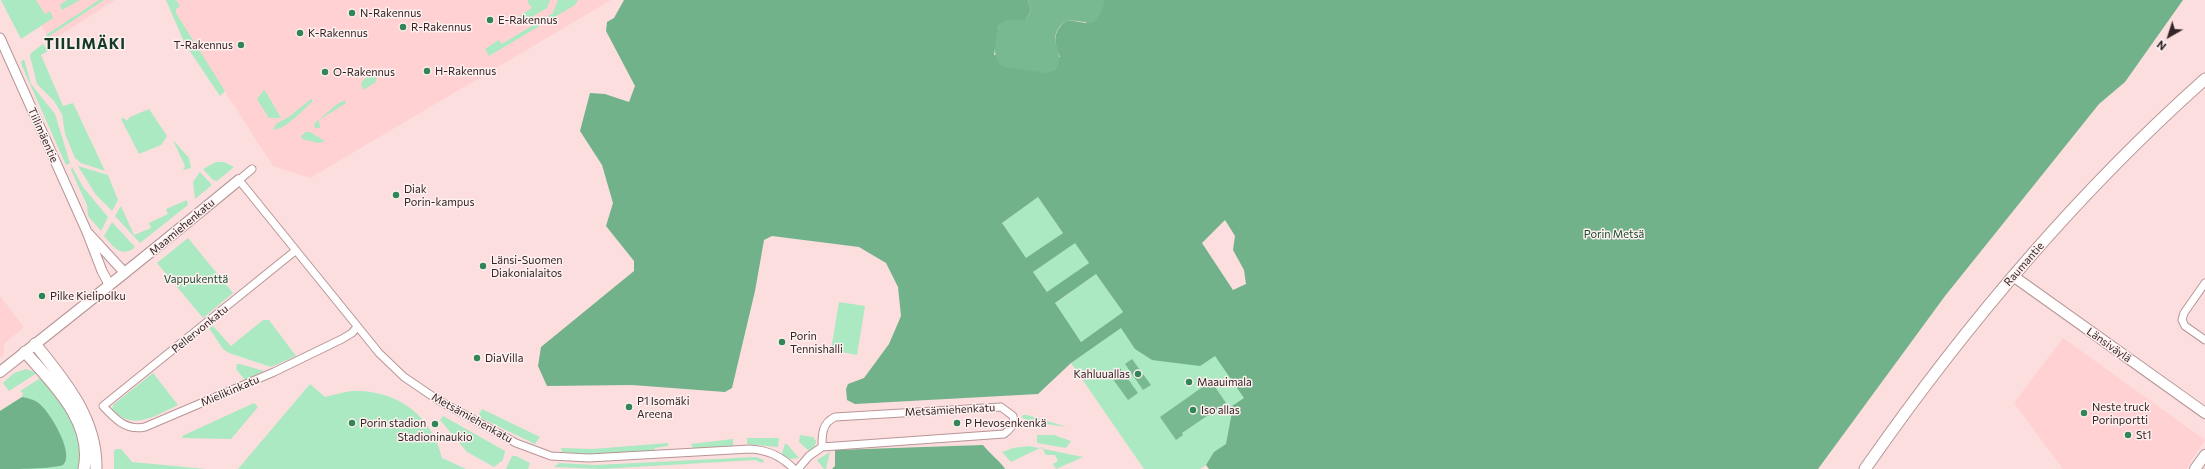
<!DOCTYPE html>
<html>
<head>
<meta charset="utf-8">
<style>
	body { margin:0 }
	#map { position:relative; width:2205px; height:469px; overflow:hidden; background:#fcdedf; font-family:Commissioner,sans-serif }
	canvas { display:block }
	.north { position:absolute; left:2149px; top:16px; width:40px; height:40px; -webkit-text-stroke:3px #fff0f0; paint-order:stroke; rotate:219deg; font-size:11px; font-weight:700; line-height:16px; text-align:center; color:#332526 }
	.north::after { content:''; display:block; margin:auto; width:14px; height:18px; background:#332526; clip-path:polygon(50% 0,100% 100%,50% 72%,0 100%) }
</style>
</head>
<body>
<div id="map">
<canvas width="2205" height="469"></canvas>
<div class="north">N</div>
</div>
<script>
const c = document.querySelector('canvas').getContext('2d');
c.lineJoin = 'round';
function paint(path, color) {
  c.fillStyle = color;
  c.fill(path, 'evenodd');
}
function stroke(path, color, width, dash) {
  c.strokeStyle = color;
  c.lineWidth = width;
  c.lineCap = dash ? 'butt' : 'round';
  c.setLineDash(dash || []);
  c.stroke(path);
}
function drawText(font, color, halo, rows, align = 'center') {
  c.font = font + ' Commissioner,sans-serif';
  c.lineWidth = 3;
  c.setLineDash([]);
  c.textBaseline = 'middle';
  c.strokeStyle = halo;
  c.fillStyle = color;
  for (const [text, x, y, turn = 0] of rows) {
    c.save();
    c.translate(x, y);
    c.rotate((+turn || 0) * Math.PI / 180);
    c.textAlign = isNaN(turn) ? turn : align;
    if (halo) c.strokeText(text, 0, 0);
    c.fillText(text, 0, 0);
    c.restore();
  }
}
const built = new Path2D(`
	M25 0H115L51 41Z
	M166 0H611L310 178 273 166Z
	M0 296 24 327 4 344V355L0 358Z
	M2063 338 2205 440 2186 469H2063L2014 403Z`);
const green = new Path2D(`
	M1 0H36L45 14 50 11 53 18 21 39Z
	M67 0H80L62 10 60 5Z
	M99 0H104L48 37 46 35Z
	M166 0H176L180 6 176 9V13L225 91 220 96 185 44Z
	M529 0H550L547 8 523 22 519 16 532 8 527 1Z
	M558 0H578L575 5 489 56 485 49 499 40 502 44 553 13Z
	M43 44 48 51 41 55 63 106 73 103 105 171 81 163 75 158 65 134 62 114 54 101 37 84 30 56 31 53Z
	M24 59 31 84 55 114 70 163 66 165 22 66 21 62Z
	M377 74 376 82 363 90 361 84C365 77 369 74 377 74Z
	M264 90 266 92 281 118H269L257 99Z
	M311 99 313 101C303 110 286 129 273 130L276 124 290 116Z
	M345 100 346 103 319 120 320 128H315L314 124 336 105Z
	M149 109 167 136 161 145 139 154 121 119 124 118 127 121 130 117Z
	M306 132H310L325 141 318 143 302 139 301 136Z
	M173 140 189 158 191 168 183 170 185 166Z
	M216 162H224L234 167 217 181 213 180 203 169Z
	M78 166 108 175 118 200 112 211 96 195Z
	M72 167 83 187 108 217 101 231 88 216 87 205 71 170Z
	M200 172 212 185 195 199 193 182Z
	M1038 197 1063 233 1026 259 1002 223Z
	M187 200 188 205 140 243 115 216 121 206 134 235 151 228 149 223 168 214 166 209Z
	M112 222 135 247C121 259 113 246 104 236Z
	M188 238 233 293 203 318 157 263Z
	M1075 242 1089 263 1048 293 1033 272Z
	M1213 263 1307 400 1200 469H1144L1071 363Z
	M1096 274 1123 312 1081 342 1054 304Z
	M839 302 865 306 857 355 831 350Z
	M263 320H269L296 356 271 367 229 353 223 349 209 328 213 326 231 346Z
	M237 364H240L264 371 245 380 236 369Z
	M26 369 37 373 9 391 3 383 14 373Z
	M153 373 178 405C154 416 134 431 112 410L113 405Z
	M42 377C58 397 75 418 81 444 82 452 80 461 80 469H0V411L22 397 23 393 20 391Z
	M310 384 325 397C334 395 343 392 352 391 396 389 432 415 442 458L466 469H238Z
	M254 403 258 407 231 439 183 438 182 436Z
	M482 409 540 437 535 444 481 418 479 414Z
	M1023 415H1027L1067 427 1032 422 1021 417Z
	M443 416 505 451 503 460 494 467 467 452 440 420Z
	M800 435 813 437 816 441 815 446 809 451 799 442Z
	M1037 435H1054L1071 441 1066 448 1037 443Z
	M747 438H779L778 447 747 444Z
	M733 439V447L694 449 691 444Z
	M668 443V446L655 448 654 451 591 454 562 452 561 448 593 449Z
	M785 444H787L799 458 789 459 781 456Z
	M1029 446 1083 457 1056 469 1053 464 1058 461 1055 455H1046L1042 447 1011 462 1002 452 1013 448Z
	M116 449H121L132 462 206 469H114V451Z
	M830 452 826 469H824L817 460Z
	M512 456H516L530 463 528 469H506Z
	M756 457 764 460 763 463 755 460 601 469 554 467 559 463 595 465Z`);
const forest = new Path2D(`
	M624 0H1028L1031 10 1026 20 999 25 994 55 1060 57C1053 41 1053 31 1067 20L1086 23 1104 0H2183L2125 82 2099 104 1945 296 1818 469H1209L1206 465 1214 452 1226 444 1232 412 1229 408 1244 398 1215 356 1200 366 1152 360 1135 349 1121 328 1071 363 1038 394 855 404 847 400 846 389 848 384 864 378 889 344 901 316 898 287 886 263 859 247 772 236 764 240 755 291 732 388 725 392 632 385 547 386 538 366 541 347 634 271V261L606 226 613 203 602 165 580 131 590 93 605 94 629 102 635 86 606 31 607 22 614 18ZM1038 197 1063 233 1026 258 1002 223ZM1225 220 1235 236 1233 250 1244 270 1246 284 1233 290 1202 243ZM1075 243 1089 263 1047 292 1033 272ZM1096 274 1123 312 1081 342 1055 303Z
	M22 397C27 398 32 399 37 402 48 408 76 454 63 465 52 469 15 469 0 469V411Z
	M983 445C988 452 1002 463 1005 469H832L835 466V450Z`);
const water = new Path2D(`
	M1028 0H1104C1104 9 1099 17 1093 23L1067 20C1041 39 1068 51 1056 70L1047 73 1003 67C990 56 996 40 999 25L1006 20H1026L1031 10Z
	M1132 359 1151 385 1143 390 1125 364Z
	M1120 368 1138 393 1128 400 1110 375Z
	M1211 381 1226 403 1182 433 1183 435 1176 440 1160 417Z`);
const minor = new Path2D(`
	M252 169 239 180 379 353 404 377 438 400 516 443 551 456 589 458 750 449C768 450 781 456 794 469
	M295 251 103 406C115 419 126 431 145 427L274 372 342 339 352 333 357 327
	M2205 283 2184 313 2182 320 2185 326 2205 340
	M798 469 809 456 822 447 1004 434C1011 429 1015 424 1013 416L1001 407 835 417C822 423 822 434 822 447`);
const tertiary = new Path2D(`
	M0 38 87 232 102 271 109 284
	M89 234 124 272`);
const secondary = new Path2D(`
	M2013 276 2205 413
	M0 372C80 309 160 245 239 180
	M2195 469 2205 455`);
const trunk = new Path2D(`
	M35 344C65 381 97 419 96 469
	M25 352C53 384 94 422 84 469
	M1865 469C1963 328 2076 194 2205 79`);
const markers = [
	[352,13,4,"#328557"],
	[490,20,4,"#328557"],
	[403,27,4,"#328557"],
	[300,33,4,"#328557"],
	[241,45,4,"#328557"],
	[427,71,4,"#328557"],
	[325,72,4,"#328557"],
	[396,195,4,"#328557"],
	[483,266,4,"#328557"],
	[42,296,4,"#328557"],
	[782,342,4,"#328557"],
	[477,358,4,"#328557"],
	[1138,374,4,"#328557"],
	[1189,382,4,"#328557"],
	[629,407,4,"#328557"],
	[1193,410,4,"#328557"],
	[2084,413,4,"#328557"],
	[352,423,4,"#328557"],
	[957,423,4,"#328557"],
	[435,424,4,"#328557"],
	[2128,435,4,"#328557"]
];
const poiNames = [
	["N-Rakennus",360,13],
	["E-Rakennus",498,20],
	["R-Rakennus",411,27],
	["K-Rakennus",308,33],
	["T-Rakennus",233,45,"right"],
	["H-Rakennus",435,71],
	["O-Rakennus",333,72],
	["Diak",404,189],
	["Porin-kampus",404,202],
	["Länsi-Suomen",491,260],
	["Diakonialaitos",491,273],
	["Pilke Kielipolku",50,296],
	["Porin",790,336],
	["Tennishalli",790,349],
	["DiaVilla",485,358],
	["Kahluuallas",1130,374,"right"],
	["Maauimala",1197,382],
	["P1 Isomäki",637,401],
	["Areena",637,414],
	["Neste truck",2092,407],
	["Porinportti",2092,420],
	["Iso allas",1201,410],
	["Porin stadion",360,423],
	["P Hevosenkenkä",965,423],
	["St1",2136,435],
	["Stadioninaukio",435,437,"center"]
];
const streetNames = [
	["Tiilimäentie",43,135,66],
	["Maamiehenkatu",182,227,-40],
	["Raumantie",2024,264,-49],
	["Pellervonkatu",200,329,-39],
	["Länsiväylä",2109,345,35],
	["Mielikinkatu",230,391,-23],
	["Metsämiehenkatu",950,410,-3],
	["Metsämiehenkatu",472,418,29]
];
const parkNames = [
	["Porin Metsä",1614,234],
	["Vappukenttä",196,279]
];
const districtNames = [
	["TIILIMÄKI",85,44]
];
paint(built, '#ffd1d2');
paint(green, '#aae9c1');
paint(forest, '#71b28a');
paint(water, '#78b991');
stroke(minor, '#b89596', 9);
stroke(tertiary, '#b89596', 11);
stroke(secondary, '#b89596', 12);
stroke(trunk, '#b89596', 13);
stroke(minor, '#fff', 7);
stroke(tertiary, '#fff', 9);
stroke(secondary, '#fff', 10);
stroke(trunk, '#fff', 11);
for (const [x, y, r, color] of markers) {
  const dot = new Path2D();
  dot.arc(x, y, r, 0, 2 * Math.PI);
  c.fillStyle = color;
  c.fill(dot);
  stroke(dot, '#fff0f0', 1.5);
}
drawText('11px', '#332526', '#fff0f0', poiNames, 'left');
drawText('11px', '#332526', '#fff0f0', streetNames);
drawText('11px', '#194b2f', '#fff0f0', parkNames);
c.letterSpacing = '1px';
drawText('bold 15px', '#133b25', '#fff0f0', districtNames);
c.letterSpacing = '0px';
</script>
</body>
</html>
